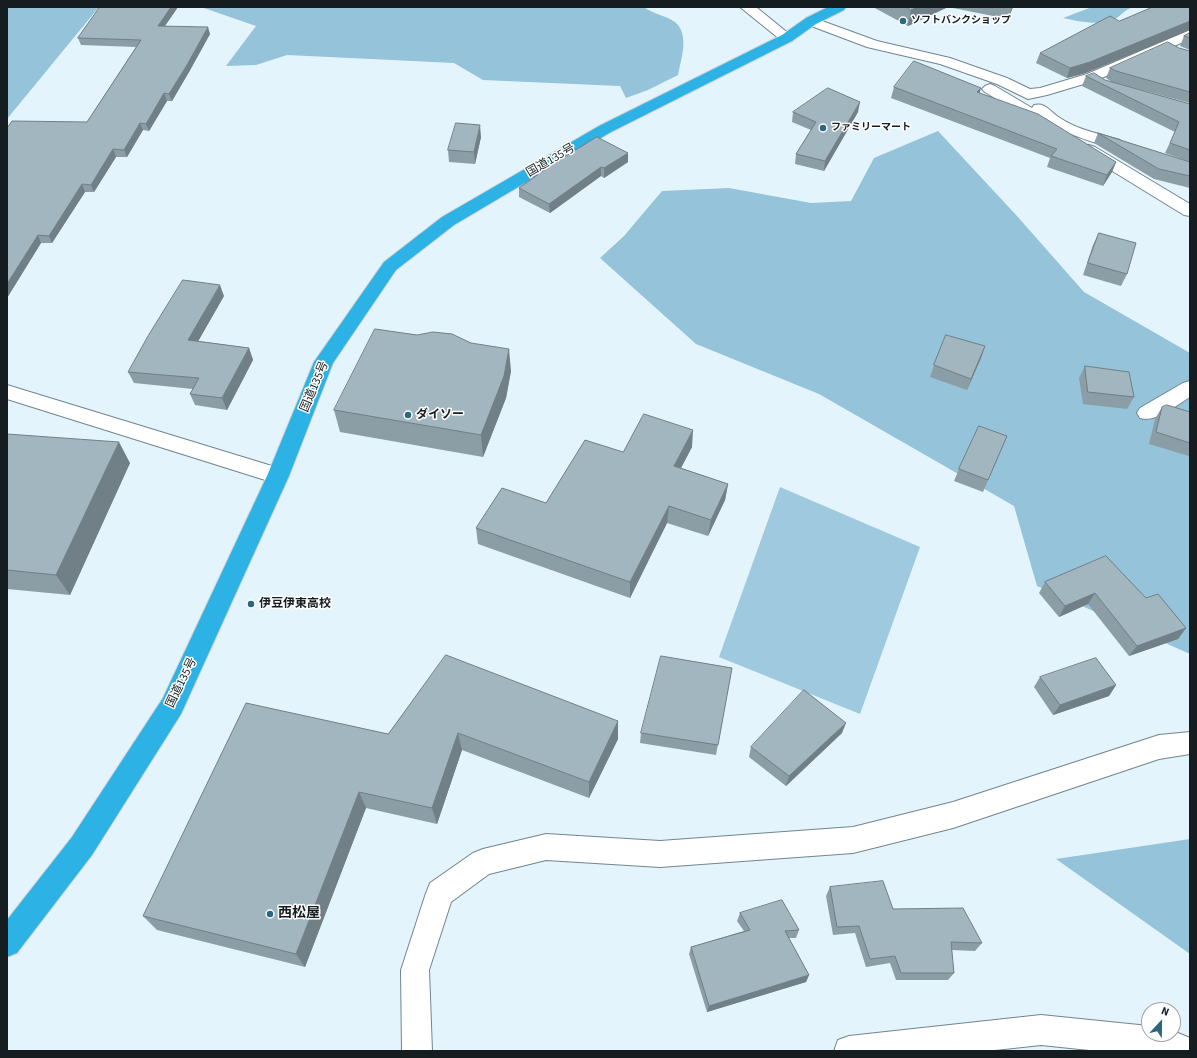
<!DOCTYPE html>
<html>
<head>
<meta charset="utf-8">
<style>
	body { margin:0 }
	#map { position:relative; width:1197px; height:1058px; overflow:hidden; background:#e3f4fd; font-family:"Source Sans 3",sans-serif }
	canvas { display:block }
	.frame { position:absolute; inset:0; border:8px solid #151d20; pointer-events:none }
	.north { position:absolute; left:1141px; top:1002px; width:40px; height:40px; box-sizing:border-box; background:#fefefe; border:1px solid #a1a4a5; border-radius:50%; rotate:22deg; font-size:11px; font-weight:700; line-height:16px; text-align:center; color:#151d20 }
	.north::after { content:''; display:block; margin:auto; width:14px; height:18px; background:#2c667f; clip-path:polygon(50% 0,100% 100%,50% 72%,0 100%) }
</style>
</head>
<body>
<div id="map">
<canvas width="1197" height="1058"></canvas>
<div class="frame"></div>
<div class="north">N</div>
</div>
<script>
const c = document.querySelector('canvas').getContext('2d');
c.lineJoin = 'round';
function paint(path, color) {
  c.fillStyle = color;
  c.fill(path, 'evenodd');
}
function stroke(path, color, width, dash) {
  c.strokeStyle = color;
  c.lineWidth = width;
  c.lineCap = dash ? 'butt' : 'round';
  c.setLineDash(dash || []);
  c.stroke(path);
}
function drawText(font, color, halo, rows, align = 'center') {
  c.font = font + ' "Source Sans 3","Noto Sans JP",sans-serif';
  c.lineWidth = 3;
  c.setLineDash([]);
  c.textBaseline = 'middle';
  c.strokeStyle = halo;
  c.fillStyle = color;
  for (const [text, x, y, turn = 0] of rows) {
    c.save();
    c.translate(x, y);
    c.rotate((+turn || 0) * Math.PI / 180);
    c.textAlign = isNaN(turn) ? turn : align;
    if (halo) c.strokeText(text, 0, 0);
    c.fillText(text, 0, 0);
    c.restore();
  }
}
const green = new Path2D(`
	M780 487 920 547 860 714 719 657Z`);
const forest = new Path2D(`
	M7 7H99L7 119Z
	M201 7H644C653 14 667 16 675 22 690 35 681 59 678 75L648 90 626 98 620 86 483 80 454 63 287 55 256 65 226 66 256 26Z
	M1092 7H1135C1125 8 1121 17 1113 20 1098 26 1077 21 1063 18Z
	M938 131 1017 216 1084 292 1190 353V654L1037 586 1014 506 819 394 696 344 600 258 624 236 662 191 729 188 811 203 851 201 874 158Z
	M1190 839V954L1056 859Z`);
const minor = new Path2D(`
	M740 7H756L794 38 792 41 787 42 782 41Z
	M811 17 877 41 950 58 1007 78 1030 89 1040 88 1087 74 1190 30V39L1097 80 1047 95 1028 99 997 84 940 64 867 47 806 24 804 21 806 18Z
	M990 84 995 86 1032 108 1034 105C1046 102 1050 112 1060 118 1078 130 1100 134 1120 140L1122 143 1120 146 1114 148C1093 143 1073 135 1053 127 1049 126 1045 127 1040 126L985 92 982 89 985 86Z
	M1089 145 1095 147 1190 204V216L1184 215 1083 153 1081 150 1083 147Z
	M1190 381V397C1176 405 1156 423 1140 418L1137 413 1140 408 1183 383Z
	M7 385 285 470 289 476 285 482 278 484 7 399Z
	M1190 732V754L1159 759 953 828 853 853 660 867 546 860 489 874 451 902 429 970 432 1051H402L401 970 426 893 430 883 473 853 483 849 546 834 660 841 853 827 953 802 1159 735Z
	M1041 1015 1149 1026V1034H1173V1031L1190 1038V1051H1099L1041 1045 986 1051H834L838 1040 849 1036Z`);
const highway = new Path2D(`
	M828 7H846L844 10 816 24 792 41 611 132 454 225 396 270 333 363 289 476 181 714 92 855 17 953 7 957V920L72 837 163 698 267 476 314 362 384 262 442 217 599 126 782 35 806 18Z`);
const wall = new Path2D(`
	M100 7H178L165 26 210 34 189 72 172 101H167L149 131 143 130 127 157H116L94 192H85L52 243H41L7 298V128L87 122 136 47 81 45 78 38Z
	M873 7H1013L1008 19 948 7 908 26Z
	M1190 33V50L1180 46 1184 36Z
	M1179 48 1190 51V103L1112 82 1106 78 1110 68Z
	M1040 53 1086 73 1067 78 1036 63Z
	M1086 76 1105 80 1190 104V162L1165 153 1175 132 1082 86Z
	M894 87 980 93 1116 162 1112 172 1103 186 1047 167 1050 158 891 98Z
	M793 112H858L824 171 795 164 796 154 811 130 792 122Z
	M1098 133 1190 162V188L1154 179 1094 143Z
	M481 137 475 164 449 162 448 150Z
	M628 162 604 178 601 176 550 213 519 197V188L550 166Z
	M1099 233 1127 274 1121 286 1083 275 1093 245Z
	M224 296 198 341 249 348 253 360 227 410 195 405 190 394 193 389 134 383 128 372Z
	M985 346 981 358 967 390 930 377 934 365Z
	M1085 366 1134 397 1127 409 1083 404 1079 378Z
	M511 371 506 398 483 457 340 432 334 410Z
	M1162 407 1190 412V455L1189 456 1149 444 1155 419Z
	M7 434 130 463 70 595 7 589Z
	M1007 436 983 492 954 481 959 469Z
	M692 447 681 468 728 484 725 500 708 536 667 523 630 598 478 544 476 528 546 503 623 452Z
	M1045 582 1146 598 1186 628 1178 639 1129 656 1088 604 1059 617 1039 593Z
	M732 668 716 755 640 743 641 733Z
	M1040 677 1116 685 1109 696 1053 715 1034 687Z
	M618 721V739L589 798 462 750 437 824 366 808 305 967 157 930 143 916 388 734Z
	M842 733 786 786 749 757 751 747Z
	M830 887 982 943 975 951 952 950 954 973 948 980H896L890 963 866 967 855 933 833 935 826 896Z
	M740 913 799 930 796 938H789L809 975 806 982 707 1012 689 954 691 947 744 931 737 921Z`);
const shadedWall = new Path2D(`
	M171 7H178L160 33 158 26Z
	M918 7H948L908 26 911 10Z
	M1012 7H1013L1008 19Z
	M1190 21V30L1086 73 1067 78 1070 68Z
	M208 27 210 34 189 72 172 101 169 94Z
	M981 88 978 99 977 92Z
	M164 93 167 101 149 131 146 124Z
	M860 102 858 112 824 171 825 161Z
	M140 123 143 130 127 157 124 150Z
	M480 125 481 137 475 164 474 152Z
	M113 149 116 157 94 192 91 185Z
	M628 153V162L604 178V168Z
	M1116 162 1112 172 1103 186 1107 175Z
	M601 167V176L550 213 549 204Z
	M82 184 85 192 52 243 49 236Z
	M38 235 41 243 7 298V284Z
	M220 285 224 296 192 352 188 340Z
	M985 346 981 358 967 390 971 379Z
	M249 348 253 360 227 410 222 398Z
	M509 349 511 371 506 398 483 457 481 435Z
	M693 430 692 447 673 483 674 466Z
	M119 442 130 463 70 595 56 575Z
	M728 484 725 500 708 536 711 520Z
	M669 506 667 523 630 598V582Z
	M1095 593 1088 604 1059 617 1065 606Z
	M1186 628 1178 639 1129 656 1137 646Z
	M1116 685 1109 696 1053 715 1060 705Z
	M618 721V739L589 798V782Z
	M846 723 842 733 786 786 789 776Z
	M458 733 462 750 437 824 432 808Z
	M359 792 366 808 305 967 296 954Z
	M809 975 806 982 707 1012 709 1006Z`);
const building = new Path2D(`
	M100 7H171L158 26 208 27 187 65 169 94 164 93 146 124 140 123 124 150 113 149 91 185 82 184 49 236 38 235 7 284V128L12 121 87 122 141 40 78 38Z
	M906 7H918L911 10Z
	M1153 7H1190V21L1090 62 1070 68 1040 53 1110 16 1119 21Z
	M1190 33V38L1184 36Z
	M1168 42 1179 48 1190 51V92L1116 71 1110 68Z
	M914 61 981 88 977 92 1038 114 1116 162 1107 175 1051 156 1057 149 894 87Z
	M1094 73 1105 80 1190 104V150L1170 143 1179 122 1086 76Z
	M828 88 860 102 825 161 796 154 816 122 793 112Z
	M456 123 480 125 474 152 448 150Z
	M1098 133 1190 162V176L1159 169Z
	M597 137 628 153 604 168 601 167 549 204 519 188 550 166Z
	M1099 233 1136 243 1127 274 1088 263Z
	M183 280 220 285 188 340 249 348 222 398 190 394 199 378 128 372 148 336Z
	M375 329 417 335 433 332 452 334 471 343 509 349 504 376 481 435 334 410Z
	M946 335 985 346 971 379 934 365Z
	M1085 366 1129 372 1134 397 1088 392Z
	M1167 405 1190 412V443L1156 432 1162 407Z
	M644 414 693 430 674 466 728 484 711 520 669 506 630 582 476 528 502 488 546 503 585 440 623 452Z
	M979 426 1007 436 988 480 959 469Z
	M7 434 119 442 56 575 7 570Z
	M1106 556 1146 598 1158 594 1186 628 1137 646 1095 593 1065 606 1045 582Z
	M446 655 618 721 589 782 458 733 432 808 359 792 296 954 143 916 246 703 388 734Z
	M661 656 732 668 718 745 641 733Z
	M1096 658 1116 685 1060 705 1040 677Z
	M804 690 846 723 789 776 751 747Z
	M883 881 893 909 963 908 982 943 951 942 954 973H901L895 956 870 959 859 926 837 927 830 887Z
	M782 900 799 930 785 931 809 975 709 1006 691 947 750 930 740 913Z`);
const markers = [
	[903,21,4,"#2c667f"],
	[823,128,4,"#2c667f"],
	[408,415,4,"#2c667f"],
	[251,604,4,"#2c667f"],
	[270,914,4,"#2c667f"]
];
const farPoinames = [
	["ソフトバンクショップ",911,21],
	["ファミリーマート",831,128]
];
const streetNames = [
	["国道135号",551,161,-30],
	["国道135号",315,387,-67],
	["国道135号",182,683,-64]
];
const poiNames = [
	["ダイソー",416,415],
	["伊豆伊東高校",259,604]
];
const nearPoinames = [
	["西松屋",278,914]
];
paint(green, '#9fc9de');
paint(forest, '#95c3d9');
stroke(minor, '#71858e', 2);
stroke(highway, '#d0d2d2', 2);
paint(minor, '#fff');
paint(highway, '#2db2e5');
paint(wall, '#8b9da5');
paint(shadedWall, '#717f86');
paint(building, '#a2b6c0');
stroke(building, '#717f86', 1);
for (const [x, y, r, color] of markers) {
  const dot = new Path2D();
  dot.arc(x, y, r, 0, 2 * Math.PI);
  c.fillStyle = color;
  c.fill(dot);
  stroke(dot, '#fefefe', 1.5);
}
drawText('bold 10px', '#151d20', '#fefefe', farPoinames, 'left');
drawText('12px', '#151d20', '#fefefe', streetNames);
drawText('bold 12px', '#151d20', '#fefefe', poiNames, 'left');
drawText('bold 14px', '#151d20', '#fefefe', nearPoinames, 'left');
</script>
</body>
</html>
